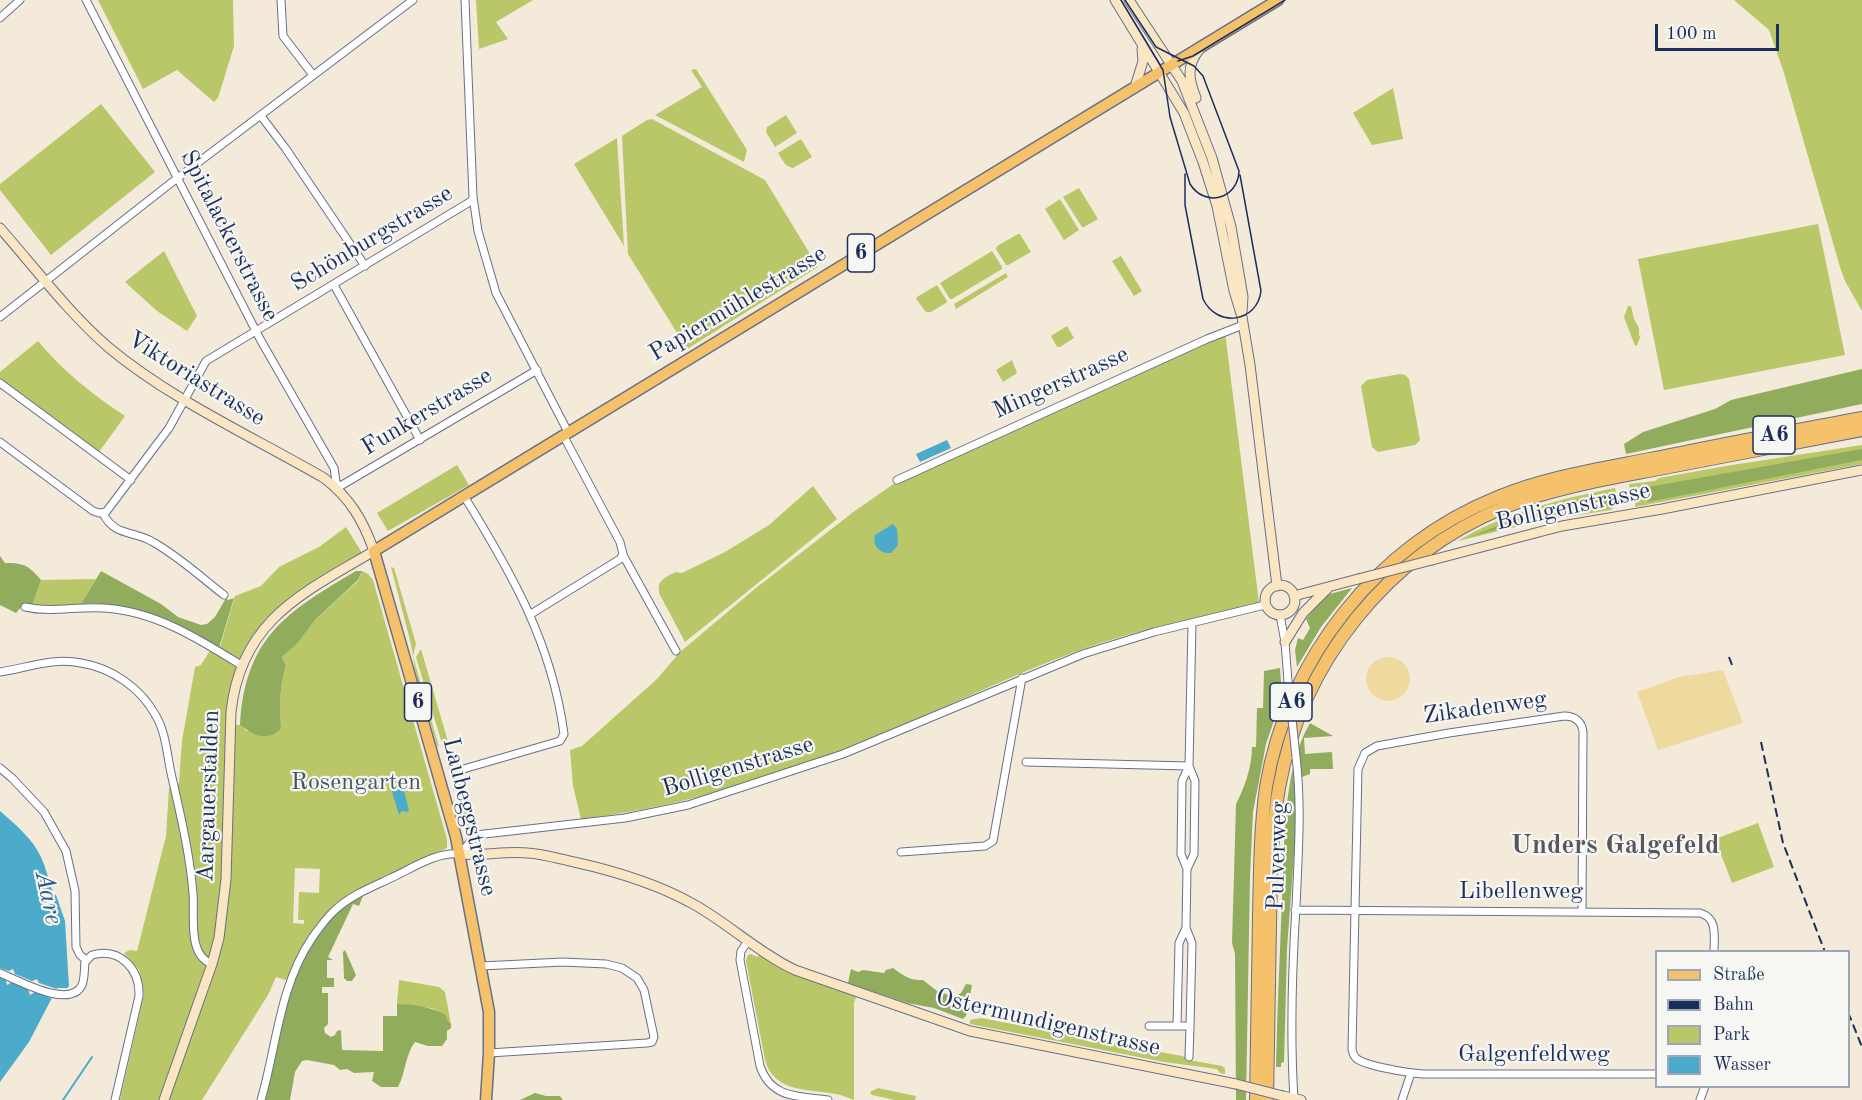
<!DOCTYPE html>
<html>
<head>
<meta charset="utf-8">
<style>
	body { margin:0 }
	#map { position:relative; width:1862px; height:1100px; overflow:hidden; background:#f4eada; font-family:"Old Standard TT",serif }
	canvas { display:block }
	.legend { position:absolute; left:1655px; top:950px; width:195px; height:138px; box-sizing:border-box; background:#f6f6f2; border:2px solid #9ea6b7; margin:0; padding:8px 10px; list-style:none; font-size:18px; color:#1b2f5e }
	.legend li { display:flex; align-items:center; gap:12px; height:30px }
	.legend b { width:30px; border:2px solid #9ea6b7 }
	.scale { position:absolute; left:1655px; top:24px; width:124px; height:27px; box-sizing:border-box; border:3px solid #1b2f5e; border-top:0; padding-left:8px; font-size:18px; line-height:21px; white-space:nowrap; color:#1b2f5e; -webkit-text-stroke:4px #f6f6f2; paint-order:stroke }
</style>
</head>
<body>
<div id="map">
<canvas width="1862" height="1100"></canvas>
<ul class="legend">
<li><b style="height:8px;background:#f5c16b"></b>Straße</li>
<li><b style="height:8px;background:#1b2f5e"></b>Bahn</li>
<li><b style="height:16px;background:#b9c769"></b>Park</li>
<li><b style="height:16px;background:#4cabcb"></b>Wasser</li>
</ul>
<div class="scale">100 m</div>
</div>
<script>
const c = document.querySelector('canvas').getContext('2d');
c.lineJoin = 'round';
function paint(path, color) {
  c.fillStyle = color;
  c.fill(path, 'evenodd');
}
function stroke(path, color, width, dash) {
  c.strokeStyle = color;
  c.lineWidth = width;
  c.lineCap = dash ? 'butt' : 'round';
  c.setLineDash(dash || []);
  c.stroke(path);
}
function drawText(font, color, halo, rows, align = 'center') {
  c.font = font + ' "Old Standard TT",serif';
  c.lineWidth = 4.5;
  c.setLineDash([]);
  c.textBaseline = 'middle';
  c.strokeStyle = halo;
  c.fillStyle = color;
  for (const [text, x, y, turn = 0] of rows) {
    c.save();
    c.translate(x, y);
    c.rotate((+turn || 0) * Math.PI / 180);
    c.textAlign = isNaN(turn) ? turn : align;
    if (halo) c.strokeText(text, 0, 0);
    c.fillText(text, 0, 0);
    c.restore();
  }
}
const green = new Path2D(`
	M98 0H233L234 46 218 98 214 102 177 70 143 89Z
	M476 0H533L496 22 508 39 479 49Z
	M1734 0H1862V311L1845 281 1840 267 1784 73 1769 30Z
	M696 69 747 150 744 162 655 115 702 87 691 70Z
	M1393 88 1403 139 1372 145 1353 113Z
	M101 104 155 172 51 255 0 190V184Z
	M786 115 797 133 775 147 766 132 767 127Z
	M652 119 765 180 818 267 687 349 628 254 622 136 647 120Z
	M617 138V139L624 246 574 164Z
	M801 139 812 157 793 168C785 167 782 159 778 153Z
	M1079 188 1098 219 1084 227H1082L1063 197Z
	M1060 199 1079 230 1064 240 1045 209Z
	M1818 224 1845 355 1664 390 1638 259Z
	M1018 234H1020L1031 252 1008 265H1006L996 249 997 246Z
	M164 251 197 316 187 331 157 311 125 282Z
	M992 251 1002 267V269L952 299H950L940 283Z
	M1121 256 1142 291 1134 296 1112 261Z
	M1006 273 1008 277 956 309 954 304Z
	M937 285 947 301 946 303 931 312H926L916 299 917 297Z
	M1628 306H1631L1634 319 1639 328V336L1641 335 1637 345 1635 346 1624 317Z
	M1067 326 1074 338 1060 347H1057L1051 336Z
	M1225 332 1259 603C1200 617 1141 629 1083 649 1002 678 925 718 844 750 760 783 671 808 581 819L573 786 570 750 582 746 657 679 680 652 756 588 852 513 899 480Z
	M38 341C63 371 93 395 125 416L99 452 0 379V372Z
	M1012 360 1017 373 1003 382 996 370Z
	M1400 374 1405 375 1409 379 1420 440 1415 445 1378 452 1372 447 1361 386 1367 380Z
	M1862 445V464L1635 507 1636 499 1643 497V495L1635 496 1631 494 1629 484 1655 481 1659 478 1726 466Z
	M457 465 469 485 388 531 377 513Z
	M813 486 837 519 685 642 660 595C655 581 665 577 676 572L682 573 725 552 769 525Z
	M1615 488C1617 497 1618 503 1611 510L1540 521 1458 541C1506 512 1561 499 1615 488Z
	M346 527 364 556 304 592 249 648 230 725H240L247 731 281 730C280 707 279 687 286 666L282 657 297 644 315 620 358 581 362 571 368 574 373 580 447 839V848L370 886 306 943 286 980 276 977 268 995 202 1100H120L144 994 139 970 124 953 130 950 137 951 166 836 169 788 177 786 179 783 182 741 195 667 201 665 214 644 220 647 235 596 261 586 279 567 319 547ZM295 868 320 869 319 893 299 892 298 920H304V924L293 923Z
	M391 567 394 568 416 644 413 656 439 747 437 746 415 670 411 644Z
	M96 579 81 604 60 607 32 606 41 580Z
	M421 649 449 745 443 747 416 657Z
	M451 752 458 778 452 780 445 754Z
	M459 781 473 829 467 831 458 797 459 796 453 783Z
	M1758 823 1774 867 1732 883 1715 839Z
	M751 954 757 957 759 955 794 974 856 997 854 1003V1100C848 1098 842 1095 836 1094 809 1089 774 1093 765 1060L746 961 748 955Z
	M399 980 439 987 445 992 451 1024 448 1022 445 1014 431 1008 397 1004Z
	M981 1018 1187 1057 1189 1060 1222 1066 1225 1069V1074L1220 1073 1217 1069 1164 1062 970 1024V1020Z
	M878 1088 916 1096 915 1100H895L872 1095 870 1092Z`);
const forest = new Path2D(`
	M1862 369V404L1626 454 1624 444 1643 432 1715 409 1731 400Z
	M1862 449V460L1648 502 1645 498V491L1648 487Z
	M1608 494 1613 498 1610 506 1539 518 1469 537 1550 506Z
	M0 556 5 563C24 563 28 565 41 580L32 606 24 604 16 613 0 605Z
	M101 571 161 604 178 617 201 625 207 624 215 617 226 598 228 600 234 598 219 648C179 622 130 600 81 604Z
	M356 571H362L358 580 315 620 297 644 282 657 286 666C279 687 280 707 281 729 266 742 255 736 240 725 245 638 286 612 356 571Z
	M1352 588 1321 627 1297 667 1295 650 1298 638 1303 640 1310 628 1306 619 1313 610 1312 607 1330 594Z
	M1280 668 1282 697 1266 744 1253 812 1250 876 1246 1100H1236L1235 954 1232 943 1236 804C1245 787 1252 766 1252 747H1256L1257 708H1263L1264 671Z
	M1310 723 1333 736 1304 738 1305 754 1332 752 1333 769H1310V774L1294 780 1297 814 1287 949 1284 1062 1281 1063V1067H1276C1277 1011 1280 954 1282 898 1285 843 1282 771 1310 723Z
	M364 893 359 906 353 904 328 957 333 960H327V978H334V987H322V993H328V1024L324 1028 325 1033 331 1037 335 1035 337 1031 341 1030 342 1050 383 1051V1016H397V1004C413 1004 430 1007 445 1014L448 1021 451 1024V1028L447 1031V1039L442 1046H428L415 1042C405 1055 406 1072 398 1087H381L372 1081 374 1072 354 1073 347 1069 340 1070 334 1065 307 1060 302 1061 295 1072 290 1100H264L282 1018 296 974 308 950 336 911Z
	M345 950 356 975 352 981H347L344 978 343 952Z
	M893 968C903 975 910 981 923 980L937 991 955 997 961 993 966 984 972 985 966 1016 963 1019 934 1008 907 1003 848 983 851 969 858 972 863 970 884 973 886 970Z
	M535 1093 546 1096H560L563 1100H520Z`);
const sand = new Path2D(`
	M1366 679a22 22 0 1 1 44 0a22 22 0 1 1-44 0Z
	M1723 670 1743 723 1658 750 1637 692 1679 677Z`);
const water = new Path2D(`
	M947 440 951 448 920 462 916 454Z
	M893 524 897 529 898 545 891 553C880 554 872 546 875 535Z
	M401 779 409 810 408 812 402 811 399 815 389 782Z
	M0 811C15 824 33 839 41 857 46 868 49 881 53 893L56 895 65 921 69 986 67 988H57L29 1042 0 1082Z`);
const pier = new Path2D(`
	M0 968 9 971 13 969 15 974 32 981 37 979 39 983 57 989 53 999 35 992 30 995 28 989 12 982 7 985 6 980 0 977Z`);
const stream = new Path2D(`
	M63 1100 92 1057`);
const street = new Path2D(`
	M86 0 260 339 334 468 337 488 537 370
	M281 0 283 36 313 75
	M465 0 473 197 478 231 496 293 568 432
	M0 18 20 0
	M261 116 286 149 365 266
	M334 285 420 440
	M0 317 171 183 413 0
	M0 383 131 480
	M0 442 93 511 99 513 106 512 169 428 206 361 473 200
	M897 480 1207 339 1243 325
	M103 513C113 536 135 531 153 542 178 556 201 577 224 595
	M623 555 676 651
	M25 607C52 613 77 606 104 608 155 611 199 639 241 665
	M531 614 620 559 623 554 620 542 563 435
	M1280 615 1285 642 1288 681
	M0 672C27 668 53 657 81 663 112 668 141 688 156 716 166 733 167 755 171 773 180 813 190 854 193 894 195 916 187 955 212 964
	M1026 762 1189 766
	M0 768 13 779 44 812 66 851 75 891 76 947 80 955 86 960
	M460 770 560 741 564 734C552 643 511 572 464 496
	M901 852 985 846 993 841 1022 678
	M1187 869 1194 854 1195 781 1189 766
	M1295 910 1700 913C1718 918 1714 936 1714 952
	M1582 912 1583 732C1582 722 1575 716 1564 716L1449 733 1377 746 1365 753 1358 769 1352 1049C1353 1054 1353 1055 1356 1058 1364 1066 1410 1073 1423 1074H1656
	M748 941 741 951 740 960 760 1066C771 1099 799 1096 828 1100
	M481 966 563 962 606 964 622 968 637 978 644 990 654 1037 652 1042 647 1043 489 1053
	M0 973C18 980 70 1010 82 985 85 978 84 969 85 962L92 955C120 947 140 969 139 996L115 1100
	M1149 1026H1190L1189 1057
	M1177 1026 1179 943 1186 928
	M1190 1026 1192 943 1186 928 1187 869 1181 854 1182 781 1189 766 1192 623
	M1294 1099C1290 1035 1292 970 1296 907 1298 857 1302 807 1296 757
	M261 1100C277 1045 279 987 312 938 319 928 326 918 335 910 351 895 372 887 391 878 413 868 435 852 460 854L476 835 625 818 688 805 843 754 1083 654 1154 632 1265 605
	M1402 1100 1411 1073
	M1700 1100 1705 1086`);
const secondary = new Path2D(`
	M1115 0 1184 113 1203 162 1217 206 1234 291 1242 317 1250 365 1277 586
	M1129 0 1182 81 1212 158 1231 227 1243 297 1242 312
	M1135 87 1143 61 1142 49
	M1196 98C1189 80 1186 66 1199 50
	M0 228C35 268 68 312 108 347 170 399 253 437 324 478 350 498 363 520 374 551 303 593 241 620 231 712L226 879 219 938 212 964 164 1100
	M1432 560 1562 526 1662 509 1862 470
	M1265 600a15 15 0 1 1 30 0a15 15 0 1 1-30 0Z
	M1294 596 1358 579
	M1285 642 1303 613 1329 587
	M460 854C483 856 505 851 528 853 544 854 559 859 574 862 615 871 658 884 695 905 730 925 759 953 795 970L970 1031 1236 1084
	M1283 1096 1301 1100`);
const primary = new Path2D(`
	M486 1100 489 1053V1012L456 837 374 551 1278 0`);
const highway = new Path2D(`
	M1256 1100C1257 1039 1258 978 1259 917 1260 873 1260 830 1266 787 1287 659 1377 545 1498 497 1547 477 1599 469 1650 459 1721 445 1791 431 1862 418
	M1267 1100C1268 1042 1269 983 1270 925 1271 879 1271 833 1279 788 1301 663 1387 555 1505 507 1554 488 1607 479 1659 469 1727 456 1794 443 1862 430`);
const tram = new Path2D(`
	M1121 0 1163 70 1170 117 1190 184C1205 208 1238 199 1239 171L1203 76 1194 66 1156 47 1125 0
	M1178 61 1193 56 1285 0
	M1185 174V205L1203 299C1217 328 1257 323 1261 291L1240 175`);
const rail = new Path2D(`
	M1729 657 1732 665
	M1761 742 1783 843 1825 952
	M1848 1012 1862 1047`);
const streetBridge = new Path2D(`
	M1288 681 1296 757`);
const secondaryBridge = new Path2D(`
	M1358 579 1432 560
	M1236 1084 1283 1096`);
const shields = [
	[861,253,27],
	[1774,435,42],
	[418,702,27],
	[1291,702,42]
];
const shieldNames = [
	["6",861,253],
	["A6",1774,435],
	["6",418,702],
	["A6",1291,702]
];
const streetNames = [
	["Spitalackerstrasse",229,236,63],
	["Schönburgstrasse",372,239,-31],
	["Papiermühlestrasse",738,304,-31],
	["Viktoriastrasse",196,379,32],
	["Mingerstrasse",1061,383,-24],
	["Funkerstrasse",427,412,-31],
	["Bolligenstrasse",1573,507,-12],
	["Zikadenweg",1485,708,-8],
	["Bolligenstrasse",738,767,-17],
	["Aargauerstalden",209,796,-88],
	["Laubeggstrasse",469,817,76],
	["Pulverweg",1278,856,-88],
	["Libellenweg",1521,892],
	["Ostermundigenstrasse",1048,1023,13],
	["Galgenfeldweg",1534,1055]
];
const parkNames = [
	["Rosengarten",356,783]
];
const waterNames = [
	["Aare",48,898,78]
];
const quarterNames = [
	["Unders Galgefeld",1615,846]
];
paint(green, '#b9c769');
paint(forest, '#92ac5d');
paint(sand, '#eeda9e');
paint(water, '#4cabcb');
paint(pier, '#f4eada');
stroke(stream, '#4cabcb', 2);
stroke(street, '#677089', 9);
stroke(secondary, '#677089', 11);
stroke(primary, '#677089', 13);
stroke(highway, '#677089', 14);
stroke(street, '#fff', 7);
stroke(secondary, '#fbe6c4', 9);
stroke(primary, '#f5c16b', 10);
stroke(highway, '#f5c16b', 12);
stroke(tram, '#1b2f5e', 1.5);
stroke(rail, '#1b2f5e', 2, [9, 4.5]);
stroke(streetBridge, '#677089', 9, []);
stroke(secondaryBridge, '#677089', 11, []);
stroke(streetBridge, '#fff', 7);
stroke(secondaryBridge, '#fbe6c4', 9);
for (const [x, y, w] of shields) {
  const box = new Path2D();
  box.roundRect(x - w / 2, y - 19, w, 38, 4.5);
  c.fillStyle = '#f6f6f2';
  c.fill(box);
  stroke(box, '#1b2f5e', 1.5);
}
drawText('bold 22px', '#1b2f5e', null, shieldNames);
drawText('24px', '#1b2f5e', '#f6f6f2', streetNames);
drawText('24px', '#425561', '#f6f6f2', parkNames);
drawText('italic 26px', '#2c5a84', '#f6f6f2', waterNames);
drawText('bold 27px', '#59555f', '#f6f6f2', quarterNames);
</script>
</body>
</html>
